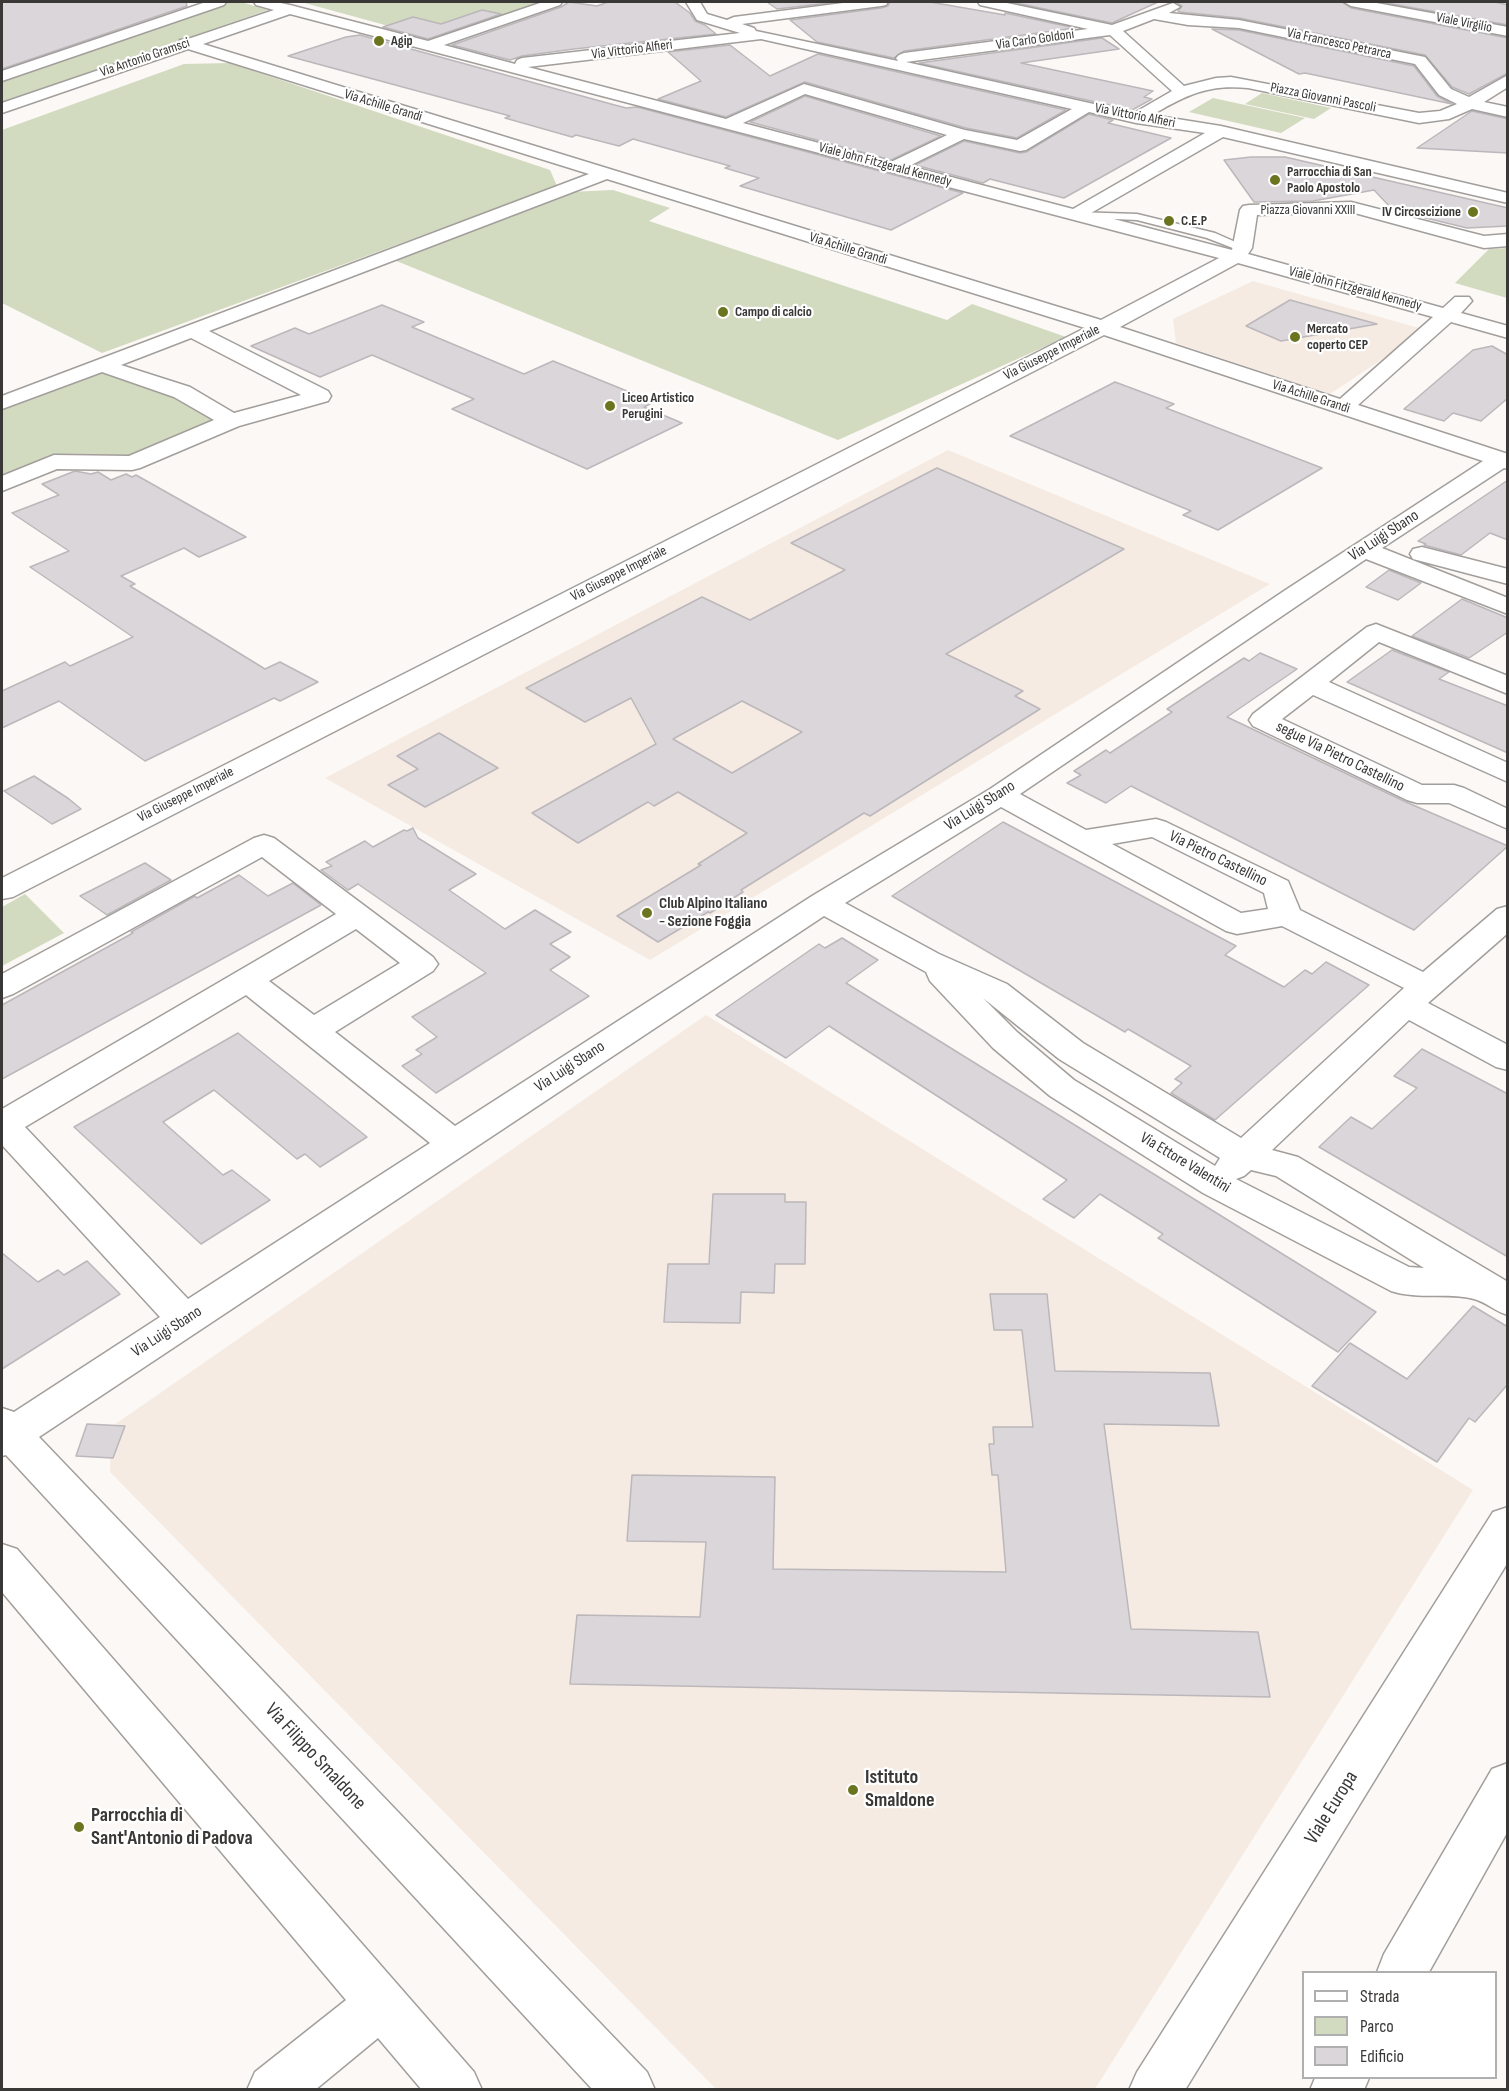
<!DOCTYPE html>
<html>
<head>
<meta charset="utf-8">
<style>
	body { margin:0 }
	#map { position:relative; width:1509px; height:2091px; overflow:hidden; background:#fcf8f5; font-family:"Sofia Sans Condensed",sans-serif }
	canvas { display:block }
	.frame { position:absolute; inset:0; border:3px solid #3a3837; pointer-events:none }
	.legend { position:absolute; left:1302px; top:1971px; width:195px; height:108px; box-sizing:border-box; background:#fff; border:2px solid #b0afaf; margin:0; padding:8px 10px; list-style:none; font-size:18px; color:#3a3837 }
	.legend li { display:flex; align-items:center; gap:12px; height:30px }
	.legend b { width:30px; border:2px solid #b0afaf }
</style>
</head>
<body>
<div id="map">
<canvas width="1509" height="2091"></canvas>
<div class="frame"></div>
<ul class="legend">
<li><b style="height:8px;background:#fff"></b>Strada</li>
<li><b style="height:16px;background:#d2dabf"></b>Parco</li>
<li><b style="height:16px;background:#dad6da"></b>Edificio</li>
</ul>
</div>
<script>
const c = document.querySelector('canvas').getContext('2d');
c.lineJoin = 'round';
function paint(path, color) {
  c.fillStyle = color;
  c.fill(path, 'evenodd');
}
function stroke(path, color, width, dash) {
  c.strokeStyle = color;
  c.lineWidth = width;
  c.lineCap = dash ? 'butt' : 'round';
  c.setLineDash(dash || []);
  c.stroke(path);
}
function drawText(font, color, halo, rows, align = 'center') {
  c.font = font + ' "Sofia Sans Condensed",sans-serif';
  c.lineWidth = 4.5;
  c.setLineDash([]);
  c.textBaseline = 'middle';
  c.strokeStyle = halo;
  c.fillStyle = color;
  for (const [text, x, y, turn = 0] of rows) {
    c.save();
    c.translate(x, y);
    c.rotate((+turn || 0) * Math.PI / 180);
    c.textAlign = isNaN(turn) ? turn : align;
    if (halo) c.strokeText(text, 0, 0);
    c.fillText(text, 0, 0);
    c.restore();
  }
}
const built = new Path2D(`
	M1253 281 1426 330 1330 394 1176 343 1173 319Z
	M948 450 1270 584 650 960 325 778Z
	M706 1015 1473 1490 1095 2089 717 2090 110 1472 111 1427Z`);
const green = new Path2D(`
	M229 2H241L268 10 2 102V79Z
	M301 2H543L436 39Z
	M230 63 550 170 557 186 102 353 2 303V130L184 64Z
	M1262 93 1331 108 1314 119 1245 104Z
	M1213 98 1305 118 1281 133 1189 112Z
	M613 190 670 208 649 221 947 320 972 304 1066 337 838 440 394 260 569 192Z
	M1507 248V298L1455 283 1489 249Z
	M103 366 182 392 225 424 132 463 57 455 2 477V403Z
	M25 894 64 933 2 966V907Z`);
const building = new Path2D(`
	M2 2H186L187 6 2 69Z
	M569 2 597 6 608 2H675L690 13 695 21 705 25 716 34 574 49 522 56 510 60 452 45 561 7Z
	M767 2H837L777 9Z
	M890 2H930L1005 15V13L1075 28 904 51 894 58 817 42 790 20 881 8 888 6Z
	M1011 2H1158L1112 23Z
	M1175 2H1342L1351 8 1508 38V73L1469 94 1452 87 1425 55 1239 18 1180 12 1178 11 1182 6Z
	M1381 2H1495L1508 5V25Z
	M482 10 501 14 428 39 383 27 413 17 441 24Z
	M1212 29 1239 30 1414 66 1437 96 1452 104 1305 73 1299 74Z
	M360 35 611 104 626 108 637 107 963 193 891 230 740 186 759 178 725 168 730 166 633 139 619 146 576 135 572 137 505 118 510 116 288 56 346 37Z
	M1102 38 1119 49 1021 63 1153 91 1144 97 1152 99 1132 110 919 63Z
	M730 45 770 76 818 54 1066 110 1017 138 966 128 805 82 726 117 658 99 701 81 668 52Z
	M805 96 941 136 891 160 750 122Z
	M1472 111 1508 119V153L1417 148Z
	M1089 114 1113 120 1108 123 1171 138 1064 198 990 179 983 183 915 165 964 141 1020 153 1026 152Z
	M1251 157H1285L1508 208V226L1467 228 1393 210 1374 190 1313 201 1254 202 1224 160Z
	M1290 300 1377 324 1281 341 1246 326Z
	M382 305 424 322 412 327 524 374 553 361 654 402 644 407 682 423 587 469 452 409 474 399 372 355 320 377 251 346 295 328 309 334Z
	M1492 346 1508 355V398L1481 421 1453 413 1444 421 1404 409 1473 350Z
	M1115 382 1174 404 1166 408 1322 468 1218 530 1183 515 1191 511 1010 436Z
	M937 468 1124 549 946 654 1023 691 1015 696 1040 709 870 816 864 813 741 890 743 892 710 913 708 912 658 942 617 916 701 865 698 864 747 833 678 792 654 806 648 802 578 843 532 813 656 744 631 698 585 722 526 688 702 597 750 620 845 570 791 543ZM742 701 802 732 732 773 673 739Z
	M75 471 91 474 98 472 111 480 126 474 132 477 136 475 246 537 199 557 184 548 121 576 135 584 130 586 265 669 280 662 318 682 280 701 274 698 145 761 59 701 2 728V691L65 662 70 666 133 637 30 567 69 551 12 513 59 495 42 484Z
	M1508 480V540L1490 533 1461 555 1424 545 1426 544 1418 541Z
	M1389 570 1421 583 1398 600 1366 587Z
	M1462 599 1508 618V632L1469 658 1412 636Z
	M1392 650 1449 672 1439 679 1508 706V753L1347 682Z
	M1260 653 1297 669 1227 717 1406 802 1508 846 1414 930 1131 786 1106 803 1067 783 1081 775 1074 771 1106 750 1110 753 1172 712 1167 709 1244 658 1249 661Z
	M439 733 498 768 425 807 388 785 418 769 397 756Z
	M34 776 69 799 81 809 52 824 4 791Z
	M1003 822 1236 946 1225 955 1284 987 1305 970 1312 974 1326 962 1369 985 1215 1120 1171 1093 1182 1083 1175 1079 1191 1066 1128 1029 1125 1032 892 896Z
	M413 828 418 838 476 874 449 890 505 929 535 910 571 932 550 944 570 957 550 970 589 996 436 1093 402 1066 422 1054 416 1050 437 1037 412 1017 486 973 358 884 348 890 321 870 332 866 326 862 365 841 373 847 404 830 407 831Z
	M145 863 171 880 107 915 80 896Z
	M239 875 268 896 293 883 321 905 2 1079V1005L133 933 131 932 195 896 197 898Z
	M842 938 878 960 846 983 1376 1312 1338 1352 1158 1238 1163 1234 1100 1194 1074 1218 1043 1199 1067 1180 829 1026 786 1058 716 1015 819 944 825 948Z
	M238 1033 367 1137 320 1167 305 1154 297 1159 214 1090 163 1122 223 1175 232 1170 270 1200 201 1244 74 1127Z
	M1422 1049 1508 1094V1257L1319 1147 1351 1117 1372 1129 1417 1088 1394 1076Z
	M713 1194H785V1202H806L805 1264H775L774 1293 741 1292 740 1323 664 1322 668 1264H709Z
	M2 1253 38 1282 58 1270 64 1275 87 1261 120 1294 2 1369Z
	M990 1294H1047L1055 1371 1210 1373 1219 1426 1104 1424 1131 1629 1258 1632 1270 1697 570 1684 577 1615 700 1617 706 1542 627 1541 632 1475 775 1477 773 1569 1006 1572 998 1475H992L989 1444H994L993 1427H1033L1022 1330H994Z
	M1473 1306 1508 1327V1384L1475 1422 1469 1418 1437 1462 1312 1386 1350 1343 1407 1379Z
	M87 1424 125 1426 113 1458 76 1456Z`);
const service = new Path2D(`
	M1075 212 1137 214 1215 233 1249 248 1243 252 1207 238 1137 220 1071 217 1069 215Z`);
const minor = new Path2D(`
	M206 2H226L224 5 2 81V71Z
	M254 2H276L290 5 428 41 543 2H562L560 5 444 45 515 64 517 60 522 58 740 33 697 20 686 2H700L707 14 727 20 734 17 851 2H888L886 5 881 6 742 24 754 28 756 31 898 61 896 58 899 55 904 53 1088 29 980 5 978 2H1002L1112 25 1173 3 1180 7 1169 13 1239 20 1425 57 1451 89 1469 97 1508 75V87L1484 102 1508 107V117L1472 109 1449 119 1419 123 1248 88C1208 84 1186 95 1152 115L1221 126 1508 193V203L1223 137 1091 213 1232 250 1240 210 1243 206 1249 205 1351 202 1484 236 1508 234V246L1484 248 1351 212 1257 215 1252 248 1248 254 1443 308 1455 297H1469L1472 301 1461 313 1508 326V338L1451 322 1358 405 1508 454V469L1504 468 1382 548 1508 598V614L1366 559 1020 794 1086 830 1156 819 1166 822 1288 881 1300 910 1423 972 1497 909 1508 906V933L1428 1003 1508 1045V1070L1496 1067 1409 1020 1272 1150 1298 1157 1508 1282V1315C1496 1312 1486 1302 1474 1299 1449 1292 1419 1300 1391 1291L1203 1193 1050 1096 993 1048 930 981 926 972 824 916 39 1437 647 2072 655 2090H593L6 1455 2 1456V1408L14 1412 160 1317 2 1145V1109L336 914 262 857 13 994 2 998V974L254 838 264 835 274 838 433 957 438 964 433 971 335 1032 455 1126 812 896 990 789 1284 591 1483 461 1104 335 13 897 2 899V878L1085 328 607 179 209 331 328 391 331 396 328 401 239 426 140 468 132 470 57 469 2 491V476L54 455 129 456 214 420 174 397 102 372 2 409V396L589 174 188 49 2 113V103L178 43 180 40 188 39 274 10 256 5ZM290 14 1219 258 1101 320 203 44ZM1154 19 1188 25 1239 28 1415 64 1439 95 1457 104 1440 111 1419 113 1231 77 1216 78 1184 86 1123 31ZM1110 35 1172 91 1134 113 906 62ZM761 39 1072 109 1017 140 965 130 804 84 726 119 528 67ZM805 94 947 135 891 162 743 123ZM1089 112 1136 123 1205 133 1073 209 909 166 964 139 1020 151 1026 150ZM1238 263 1433 317 1340 399 1120 327ZM191 338 301 395 234 413 190 387 121 365ZM1001 807 1226 931 1237 934 1282 926 1404 988 1241 1138 1083 1043 1007 984 939 954 845 903ZM1152 837 1264 893 1268 909 1241 913 1112 844ZM356 929 400 963 314 1015 269 981ZM246 995 430 1143 188 1299 25 1127ZM983 998 1059 1059 1220 1158 1215 1166 1074 1080 1017 1032ZM1251 1170 1276 1176 1424 1268 1409 1267 1236 1179 1244 1176Z
	M1344 2H1371L1508 27V36L1351 6Z
	M1422 547 1508 569V584L1413 559 1410 554 1413 549Z
	M1376 624 1508 676V694L1379 642 1329 682 1508 763V782L1313 695 1282 719 1422 785H1454L1464 788 1508 809V829L1449 803H1417L1407 800 1253 726 1249 720 1253 714 1367 627Z
	M2 1544 17 1549 474 2072 482 2090H422L378 2038 315 2090H247L255 2072 346 2000 2 1592Z`);
const tertiary = new Path2D(`
	M1508 1507V1562L1185 2090H1129L1137 2072 1493 1512Z
	M1508 1763V1831L1429 1972H1377L1384 1954 1492 1769Z
	M1315 2078H1369L1364 2090H1310Z`);
const markers = [
	[379,41,6,"#6b751f"],
	[1275,180,6,"#6b751f"],
	[1473,212,6,"#6b751f"],
	[1169,221,6,"#6b751f"],
	[723,312,6,"#6b751f"],
	[1295,337,6,"#6b751f"],
	[610,406,6,"#6b751f"],
	[647,913,6,"#6b751f"],
	[853,1790,6,"#6b751f"],
	[79,1827,6,"#6b751f"]
];
const farStreetnames = [
	["Viale Virgilio",1464,23,11],
	["Via Carlo Goldoni",1035,40,-8],
	["Via Francesco Petrarca",1339,44,12],
	["Via Vittorio Alfieri",632,50,-7],
	["Via Antonio Gramsci",145,58,-19],
	["Piazza Giovanni Pascoli",1323,98,11],
	["Via Achille Grandi",383,106,17],
	["Via Vittorio Alfieri",1135,116,11],
	["Viale John Fitzgerald Kennedy",885,165,15],
	["Piazza Giovanni XXIII",1308,210],
	["Via Achille Grandi",848,249,17],
	["Viale John Fitzgerald Kennedy",1355,289,15],
	["Via Giuseppe Imperiale",1052,353,-27],
	["Via Achille Grandi",1311,397,18],
	["Via Giuseppe Imperiale",619,574,-27],
	["Via Giuseppe Imperiale",186,795,-27]
];
const farPoinames = [
	["Agip",391,41],
	["Parrocchia di San",1287,172],
	["Paolo Apostolo",1287,188],
	["IV Circoscizione",1461,212,"right"],
	["C.E.P",1181,221],
	["Campo di calcio",735,312],
	["Mercato",1307,329],
	["coperto CEP",1307,345],
	["Liceo Artistico",622,398],
	["Perugini",622,414]
];
const streetNames = [
	["Via Luigi Sbano",1384,536,-33],
	["segue Via Pietro Castellino",1340,757,26],
	["Via Luigi Sbano",980,806,-32],
	["Via Pietro Castellino",1218,859,26],
	["Via Luigi Sbano",570,1067,-33],
	["Via Ettore Valentini",1185,1163,31],
	["Via Luigi Sbano",167,1332,-33]
];
const poiNames = [
	["Club Alpino Italiano",659,904],
	["- Sezione Foggia",659,922]
];
const nearStreetnames = [
	["Via Filippo Smaldone",315,1757,47],
	["Viale Europa",1332,1808,-58]
];
const nearPoinames = [
	["Istituto",865,1778],
	["Smaldone",865,1801],
	["Parrocchia di",91,1816],
	["Sant'Antonio di Padova",91,1839]
];
paint(built, '#f6ebe2');
paint(green, '#d2dabf');
paint(building, '#dad6da');
stroke(building, '#bbb7bb', 1.5);
stroke(service, '#a29e9b', 3);
stroke(minor, '#a29e9b', 3);
stroke(tertiary, '#a29e9b', 3);
paint(service, '#fff');
paint(minor, '#fff');
paint(tertiary, '#fff');
for (const [x, y, r, color] of markers) {
  const dot = new Path2D();
  dot.arc(x, y, r, 0, 2 * Math.PI);
  c.fillStyle = color;
  c.fill(dot);
  stroke(dot, '#fff', 2);
}
drawText('14px', '#3a3837', '#fff', farStreetnames);
drawText('bold 14px', '#3a3837', '#fff', farPoinames, 'left');
drawText('16px', '#3a3837', '#fff', streetNames);
drawText('bold 16px', '#3a3837', '#fff', poiNames, 'left');
drawText('20px', '#3a3837', '#fff', nearStreetnames);
drawText('bold 20px', '#3a3837', '#fff', nearPoinames, 'left');
</script>
</body>
</html>
